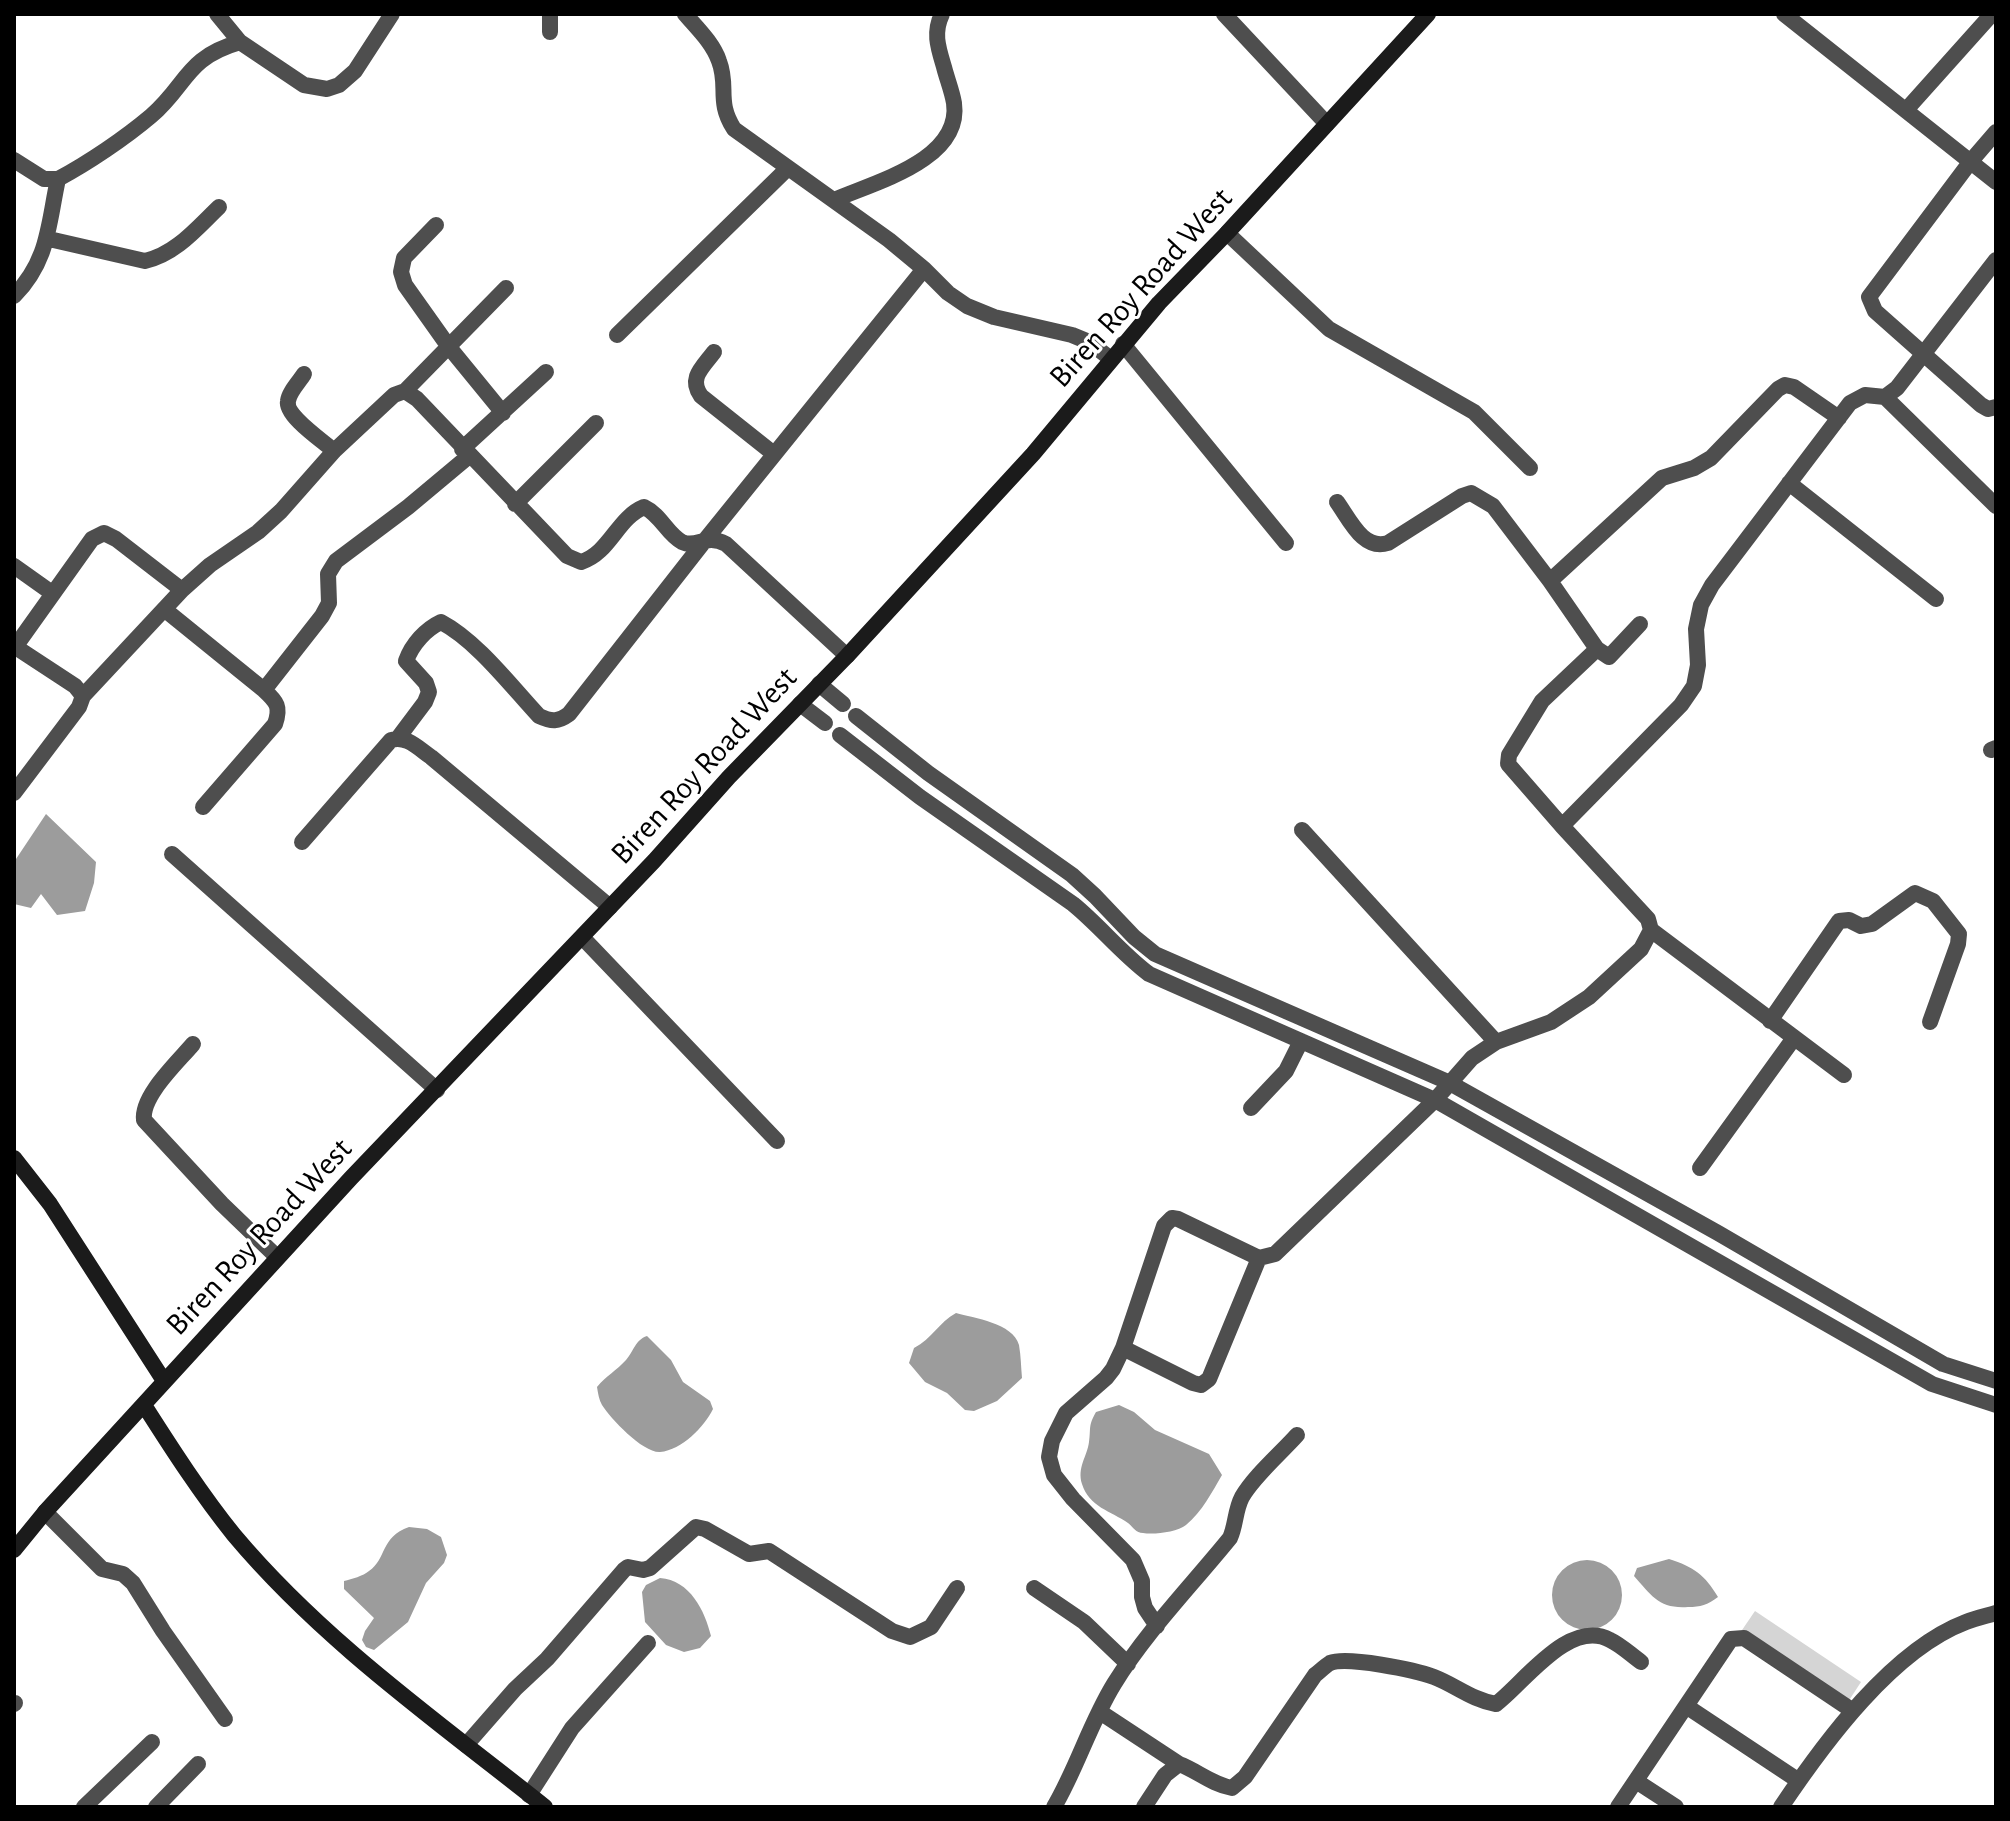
<!DOCTYPE html>
<html>
<head>
<meta charset="utf-8">
<style>
	body { margin:0 }
	#map { position:relative; width:2010px; height:1821px; overflow:hidden; background:#fff; font-family:"Alegreya Sans",sans-serif }
	canvas { display:block }
	.frame { position:absolute; inset:0; border:16px solid #000; pointer-events:none }
</style>
</head>
<body>
<div id="map">
<canvas width="2010" height="1821"></canvas>
<div class="frame"></div>
</div>
<script>
const c = document.querySelector('canvas').getContext('2d');
c.lineJoin = 'round';
function paint(path, color) {
  c.fillStyle = color;
  c.fill(path, 'evenodd');
}
function stroke(path, color, width, dash) {
  c.strokeStyle = color;
  c.lineWidth = width;
  c.lineCap = dash ? 'butt' : 'round';
  c.setLineDash(dash || []);
  c.stroke(path);
}
function drawText(font, color, halo, rows, align = 'center') {
  c.font = font + ' "Alegreya Sans",sans-serif';
  c.lineWidth = 6;
  c.setLineDash([]);
  c.textBaseline = 'middle';
  c.strokeStyle = halo;
  c.fillStyle = color;
  for (const [text, x, y, turn = 0] of rows) {
    c.save();
    c.translate(x, y);
    c.rotate((+turn || 0) * Math.PI / 180);
    c.textAlign = isNaN(turn) ? turn : align;
    if (halo) c.strokeText(text, 0, 0);
    c.fillText(text, 0, 0);
    c.restore();
  }
}
const green = new Path2D(`
	M1755 1611 1861 1682 1846 1705 1740 1633Z`);
const water = new Path2D(`
	M46 814 96 862 94 883 85 911 57 915 41 894 31 908 14 904V862Z
	M956 1313C974 1318 1013 1323 1019 1345 1021 1356 1021 1368 1022 1378L997 1401 974 1411 965 1410 947 1393 925 1382 909 1363 914 1348C932 1339 939 1322 956 1313Z
	M647 1336 671 1360 683 1382 710 1401 713 1409C704 1427 682 1450 660 1452 643 1453 611 1419 602 1405 599 1400 598 1393 597 1387 606 1376 617 1370 626 1360 634 1351 635 1340 647 1336Z
	M1119 1405 1134 1412 1155 1430 1209 1454 1222 1475C1212 1492 1202 1512 1186 1525 1177 1532 1154 1535 1143 1533 1136 1533 1133 1527 1128 1523 1111 1511 1089 1507 1082 1484 1077 1467 1087 1457 1089 1442 1091 1427 1088 1426 1096 1412Z
	M409 1527 427 1529 441 1537 447 1555 444 1563 426 1583 408 1622 374 1650 366 1647 362 1640 365 1631 374 1618 344 1589V1581C352 1579 363 1576 369 1571 387 1559 380 1537 409 1527Z
	M1669 1559C1694 1567 1705 1575 1718 1597 1707 1605 1701 1607 1688 1607 1659 1609 1652 1596 1634 1576L1637 1568Z
	M1552 1595a35 35 0 1 1 70 0a35 35 0 1 1-70 0Z
	M660 1578C690 1580 705 1611 711 1636L700 1648 684 1652 666 1645 645 1622 642 1592 646 1585Z`);
const street = new Path2D(`
	M217 14 240 42
	M550 14V32
	M685 14C697 28 713 43 719 61 729 87 716 101 734 129L889 240 924 269 948 293 967 306 994 317 1072 335 1089 342 1111 359
	M1224 14 1327 124
	M1784 14 1996 182
	M1906 110 1992 14
	M1996 132 1971 161 1869 297 1875 311 1981 405 1988 409 1996 407
	M14 160 44 179H58C88 163 125 138 151 116 188 84 185 58 240 42L304 85 327 89 339 85 355 71 392 14
	M834 200C875 182 962 160 954 103 952 91 947 79 944 67 938 47 933 33 942 14
	M436 225 404 258 401 272 405 285 449 347 503 413
	M1227 233 1329 329 1474 412 1530 468
	M49 239 145 261C176 254 197 228 219 207
	M14 296C49 260 48 225 58 179
	M617 335 788 168
	M1123 344 1286 543
	M714 352C703 367 688 378 701 396L774 454
	M304 374C299 382 289 392 288 401 285 416 323 441 334 451
	M405 391 506 288
	M1885 397 1996 506
	M462 449 546 372
	M1789 483 1936 599
	M1337 502C1350 520 1363 551 1388 543L1462 496 1471 493 1493 506 1550 581 1597 649 1542 701 1509 755 1508 764 1562 826
	M515 504 596 423
	M14 566 52 593
	M1550 581 1662 478 1694 468 1711 458 1778 389 1785 385 1794 387 1839 418
	M164 609 264 690C277 702 281 707 275 724L203 807
	M14 646 75 686 83 696 79 707 14 793
	M15 647 92 539 104 533 116 539 182 590
	M1597 649 1609 657 1640 624
	M819 684 843 704
	M264 690 322 616 329 603 328 574 336 561 408 507 469 456
	M83 696 182 590 210 565 258 532 281 511 334 451 394 395 405 391 417 399 567 556 581 562C610 553 617 518 644 507 661 515 667 534 682 542 697 549 705 533 726 544L847 656
	M800 704 825 723
	M856 716 928 773 1072 875 1095 896 1134 937 1155 954 1448 1082 1718 1233 1943 1364 1996 1381
	M840 735 920 797 1073 904C1100 926 1121 953 1149 974L1435 1100 1932 1384 1996 1405
	M398 738 425 702 429 692 426 683 406 661C412 644 426 629 441 622 477 641 511 686 539 716 552 722 558 722 569 714L706 539 924 269
	M1991 750 1996 748
	M1302 830 1496 1042
	M302 842 391 740C406 735 418 748 431 757L610 907
	M172 854 437 1090
	M1651 930 1844 1075
	M582 937 777 1141
	M1770 1021 1839 921 1849 920 1861 926 1872 924 1915 893 1933 901 1959 934 1958 944 1930 1022
	M193 1044C177 1063 141 1096 144 1120L222 1204 277 1257
	M1251 1108 1286 1071 1301 1041
	M1700 1168 1794 1038
	M1123 1348 1193 1383 1201 1385 1209 1379 1259 1258
	M45 1512 102 1569 123 1574 133 1583 163 1631 225 1719
	M1034 1588 1084 1622 1128 1664
	M1157 1626 1145 1608 1142 1597V1581L1133 1560 1073 1499 1054 1475 1049 1457 1052 1441 1066 1413 1106 1378 1113 1369 1123 1348 1164 1226 1172 1218 1178 1219 1259 1258 1275 1254 1435 1100 1472 1058 1496 1042 1551 1022 1589 997 1641 949 1651 930 1648 919 1562 826 1681 705 1694 686 1698 665 1696 629 1701 605 1712 585 1850 403 1865 395 1885 397 1897 388 1996 260
	M14 1704 15 1703
	M1686 1706 1799 1781
	M1100 1712 1179 1764
	M466 1745 515 1689 547 1659 624 1570 628 1567 643 1570 650 1568 696 1527 705 1529 749 1554 769 1551 892 1631 910 1637 931 1627 957 1588
	M1636 1781 1676 1807
	M529 1795 572 1728 648 1643
	M84 1807 152 1742
	M156 1807 198 1764
	M1054 1807C1077 1768 1090 1723 1114 1684 1146 1632 1191 1586 1230 1538 1236 1525 1235 1510 1242 1497 1254 1476 1281 1453 1297 1435
	M1144 1807 1165 1775 1179 1764C1198 1771 1211 1784 1232 1788L1245 1777 1315 1675C1319 1672 1325 1666 1330 1663 1347 1656 1415 1670 1434 1677 1455 1685 1472 1700 1496 1704 1524 1683 1569 1618 1610 1640 1621 1645 1631 1655 1641 1662
	M1618 1807 1731 1639 1744 1638 1853 1711
	M1781 1807C1824 1743 1892 1650 1966 1622 1976 1618 1986 1616 1996 1613`);
const secondary = new Path2D(`
	M14 1158 50 1204 164 1381
	M144 1405C172 1449 201 1494 234 1535 323 1641 437 1721 545 1807
	M14 1550 45 1512 351 1178 654 861 729 777 847 656 1033 454 1159 303 1227 233 1428 14`);
const streetNames = [
	["Biren Roy Road West",1141,288,-48],
	["Biren Roy Road West",704,766,-47],
	["Biren Roy Road West",259,1237,-47]
];
paint(green, '#d5d5d5');
paint(water, '#9c9c9c');
stroke(street, '#4e4e4e', 16);
stroke(secondary, '#1b1b1b', 16);
drawText('32px', '#000', '#fff', streetNames);
</script>
</body>
</html>
